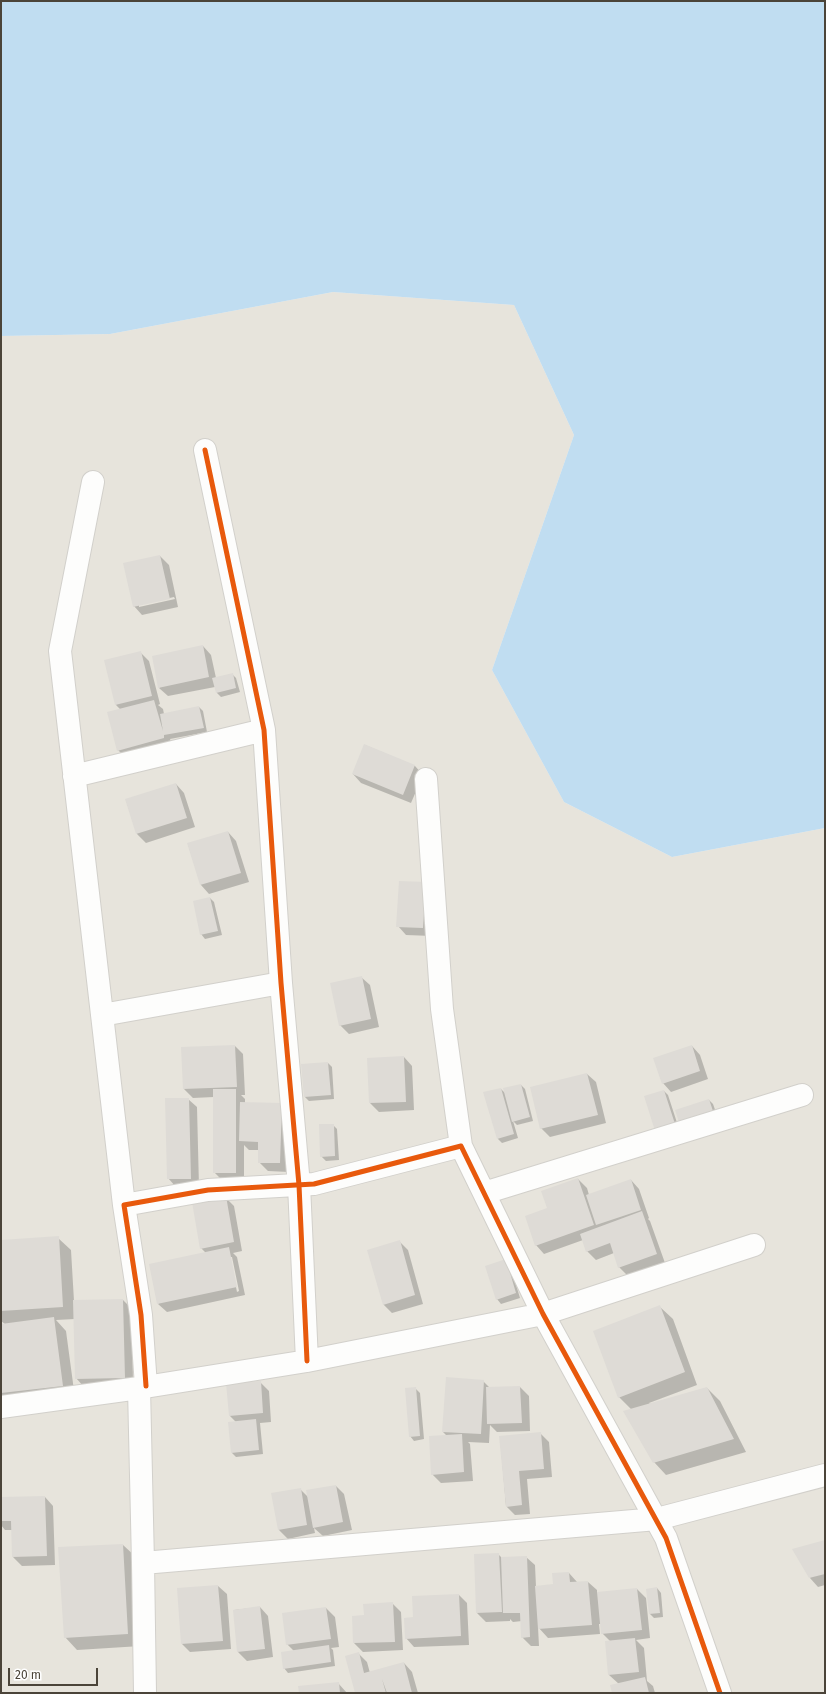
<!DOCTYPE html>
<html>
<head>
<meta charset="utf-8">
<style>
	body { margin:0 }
	#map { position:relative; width:826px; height:1694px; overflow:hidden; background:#f4f2ee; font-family:"Fira Sans",sans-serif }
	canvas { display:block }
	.frame { position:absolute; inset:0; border:2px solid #4b4439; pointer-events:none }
	.scale { position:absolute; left:8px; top:1668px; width:90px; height:18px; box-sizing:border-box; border:2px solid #4b4439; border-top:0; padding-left:5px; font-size:12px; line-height:14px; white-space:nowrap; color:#4b4439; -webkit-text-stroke:3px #fff; paint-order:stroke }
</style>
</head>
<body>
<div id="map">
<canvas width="826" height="1694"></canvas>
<div class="frame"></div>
<div class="scale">20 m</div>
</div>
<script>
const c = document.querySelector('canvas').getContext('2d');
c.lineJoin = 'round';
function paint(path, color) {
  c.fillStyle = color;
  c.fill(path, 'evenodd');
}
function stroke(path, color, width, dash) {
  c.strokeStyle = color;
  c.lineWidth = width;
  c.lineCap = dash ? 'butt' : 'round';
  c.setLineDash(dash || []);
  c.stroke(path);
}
const residential = new Path2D(`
	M333 292 514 305 574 435 492 670 564 802 672 857 825 828V1693H1V336L110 334Z`);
const water = new Path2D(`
	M1 1H825V828L672 857 564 802 492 670 574 435 514 305 333 292 110 334 1 336Z`);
const shadow = new Path2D(`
	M160 556 169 565 178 607 142 615 134 606ZM174 597 175 599 139 607V605Z
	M203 646 211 655 216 678 232 674 236 678 240 692 221 697 217 693 215 687 168 696 159 688Z
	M140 652 149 661 160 704 158 705 163 709 164 714 199 707 203 711 207 732 170 739 173 747 127 759 118 750 121 710 116 705Z
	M365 745 415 766 423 775 411 803 361 783 353 774Z
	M176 784 184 793 195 827 146 843 137 834 126 800Z
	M228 832 236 841 249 882 209 894 201 885 188 844Z
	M425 883 432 936 406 935 398 926Z
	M210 898 214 902 222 935 205 939 201 934Z
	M361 977 370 985 379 1027 349 1034 340 1025Z
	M235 1046 243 1054 245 1095H241L245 1099V1103L282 1104 289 1172 268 1171 259 1162V1150H249L244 1145V1181H223L214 1172V1097L193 1098 184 1089 182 1048Z
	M692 1046 700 1055 708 1079 671 1092 663 1083Z
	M404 1057 412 1066 414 1110 379 1112 370 1103 368 1059Z
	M328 1063 332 1067 334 1099 309 1101 304 1096Z
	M587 1074 596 1082 606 1123 550 1137 541 1128Z
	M521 1085 525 1089 533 1121 517 1125 513 1121 518 1138 502 1143 498 1139 501 1089 506 1094Z
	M664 1091 668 1095 680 1132 657 1133Z
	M188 1099 197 1107 199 1187H176L168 1178Z
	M709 1100 713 1104 718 1118 685 1129Z
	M333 1125 337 1129 339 1160 326 1161 321 1156Z
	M578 1179 587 1188 589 1195 631 1180 639 1189 649 1218 648 1219 650 1221 665 1263 628 1276 619 1267 614 1253 596 1260 587 1251 583 1240 544 1254 536 1245 548 1209Z
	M225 1197 234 1206 242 1251 233 1253 237 1257 245 1295 167 1312 158 1304 206 1253 201 1248ZM230 1257H232L239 1291 237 1292Z
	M58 1238 71 1250 74 1301 123 1300 132 1309 133 1386 84 1387 76 1378 75 1319 56 1320 66 1331 75 1398 1 1400V1325L5 1324 1 1321V1241Z
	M399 1241 408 1250 423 1304 392 1313 383 1304Z
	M510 1265 520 1298 501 1304 497 1299Z
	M660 1307 673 1319 697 1385 649 1403 650 1404 707 1388 720 1401 746 1452 666 1475 654 1462 632 1410 619 1397Z
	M483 1381 490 1388 520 1387 529 1396 530 1431 497 1432 490 1425 489 1443 468 1442 470 1444 473 1481 441 1483 432 1474 447 1436 443 1432Z
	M260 1382 269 1391 271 1422 260 1423 263 1454 236 1457 232 1453 236 1422 230 1416 228 1384Z
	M415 1388 420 1393 424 1439 414 1441 410 1436Z
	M540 1433 549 1442 552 1477 527 1479 530 1514 515 1515 506 1506 500 1437Z
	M336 1486 344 1494 352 1530 323 1536 314 1528 315 1533 288 1539 279 1530 272 1494 300 1489 308 1497Z
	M45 1497 53 1506 55 1565 22 1566 13 1557 12 1530H5L1 1525V1498Z
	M825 1541V1585L818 1587 810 1578Z
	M123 1545 136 1557 141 1646 77 1650 65 1637Z
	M498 1554 502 1558 526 1557 535 1565 536 1587 554 1585 569 1573 577 1582H588L597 1590V1593L637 1589 646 1598 650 1638 636 1640 644 1648 647 1681 653 1686 655 1693H613L619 1684 609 1675 610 1641 602 1633 601 1624H599L600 1634 548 1638 538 1627 539 1646H531L522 1637V1621L513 1622 510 1619V1621L486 1622 477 1613Z
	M218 1586 227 1594 231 1649 190 1652 182 1644Z
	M657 1588 661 1593 663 1617 654 1618 650 1614Z
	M459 1595 467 1603 469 1645 414 1647 406 1638Z
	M392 1603 401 1612 403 1650 363 1652 354 1643 353 1617 365 1616Z
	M260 1607 268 1616 273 1657 247 1661 238 1652 234 1610Z
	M326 1608 335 1617 339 1647 331 1648 333 1650 335 1666 288 1673 284 1668 294 1651 287 1644Z
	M358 1653 367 1662 370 1673 404 1663 412 1672 418 1693H356Z
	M338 1683 347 1693H300Z`);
const building = new Path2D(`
	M160 555 170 599 133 607 123 563Z
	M203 645 209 677 158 688 152 656Z
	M141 651 152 696 115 705 104 660Z
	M233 673 236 688 216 693 212 678Z
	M154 700 163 731 160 714 199 706 204 728 164 735V738L117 751 107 712Z
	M364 744 415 765 403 795 352 774Z
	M176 783 187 818 136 834 125 799Z
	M228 831 241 873 200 885 187 843Z
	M399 881 426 882 423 928 396 927Z
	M210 897 218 931 200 935 193 901Z
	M362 976 371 1019 339 1026 330 983Z
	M235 1045 237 1087 183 1089 181 1047Z
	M692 1045 700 1071 662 1084 653 1058Z
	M404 1056 406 1102 369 1103 367 1058Z
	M328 1062 331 1095 304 1097 301 1064Z
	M587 1073 598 1115 540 1129 530 1087Z
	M521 1084 530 1117 512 1122 503 1088Z
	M501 1088 514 1134 497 1139 483 1092Z
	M213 1089H236V1173H213Z
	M664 1090 676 1127 656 1134 644 1096Z
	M165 1098H189L191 1179H167Z
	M709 1099 714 1114 680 1125 675 1110Z
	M240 1102 282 1103 280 1163H258V1142L239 1141Z
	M319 1124H334L335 1156 320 1157Z
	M578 1178 594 1225 535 1246 525 1216 547 1208 541 1191Z
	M631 1179 641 1210 596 1225 586 1195Z
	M226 1196 234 1242 200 1249 192 1202Z
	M642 1211 657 1254 618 1268 610 1243 586 1252 580 1234Z
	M59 1236 63 1307 1 1311V1240Z
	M400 1240 415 1295 383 1305 367 1250Z
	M229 1247 237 1287 157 1304 149 1264Z
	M506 1259 516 1293 496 1300 485 1266Z
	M123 1299 125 1378 75 1379 73 1300Z
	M660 1305 685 1372 618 1398 593 1331Z
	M54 1317 63 1386 1 1393V1324Z
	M446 1377 484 1380 481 1434 442 1432Z
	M261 1381 263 1413 229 1416 226 1383Z
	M520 1386 522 1423 487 1424 486 1387Z
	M416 1387 420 1436 409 1437 405 1388Z
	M707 1387 734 1439 653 1463 623 1411Z
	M256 1419 259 1450 231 1453 228 1422Z
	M541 1432 544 1469 519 1471 522 1505 506 1507 499 1436Z
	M462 1434 464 1472 431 1475 429 1436Z
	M336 1485 343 1522 313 1528 306 1490Z
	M301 1488 307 1525 278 1530 271 1493Z
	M45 1496 47 1556 12 1557 11 1521H1V1497Z
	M825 1540V1574L809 1578 792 1549Z
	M123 1544 128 1634 64 1638 58 1547Z
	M499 1553 502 1612 476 1613 474 1554Z
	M527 1556 530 1637 521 1638 520 1613H503L501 1557Z
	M569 1572 570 1582 588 1581 592 1625 538 1629 535 1586 553 1584 552 1573Z
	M218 1585 223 1641 181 1644 177 1588Z
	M657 1587 660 1613 649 1614 646 1589Z
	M637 1588 642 1630 601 1634 597 1592Z
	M459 1594 461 1636 405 1639 404 1618 413 1617 412 1596Z
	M393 1602 395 1642 353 1643 352 1616 364 1615 363 1604Z
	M260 1606 265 1649 237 1652 233 1610Z
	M326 1607 331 1639 286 1645 282 1613Z
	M635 1638 639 1672 608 1675 605 1641Z
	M329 1645 331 1662 283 1669 281 1652Z
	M359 1652 364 1673 404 1662 412 1693H387L382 1679 386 1693H355L345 1656Z
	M645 1677 649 1693H612L610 1685Z
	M339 1682 340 1693H299L298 1686Z`);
const minor = new Path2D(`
	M205 450 264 730 281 983 299 1185 307 1361
	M93 482 60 651 124 1205
	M74 776 264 730
	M426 779 442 1009 461 1146
	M102 1015 281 983
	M484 1193 802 1095
	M146 1386 141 1315 124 1205 208 1190 314 1184 461 1146 543 1314 666 1538 720 1693
	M1 1407 139 1388
	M143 1563 139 1388 307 1361 543 1314 754 1245
	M145 1693 143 1563 657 1519 825 1475`);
const cycleway = new Path2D(`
	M205 450 264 730 281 983 299 1185 307 1361
	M146 1386 141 1315 124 1205 208 1190 314 1184 461 1146 543 1314 666 1538 720 1693`);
paint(residential, '#e7e4dc');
paint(water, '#c0ddf1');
paint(shadow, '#0003');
paint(building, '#dedbd6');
stroke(minor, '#d2d0cb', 24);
stroke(minor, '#fdfdfc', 22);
stroke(cycleway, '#e8590c', 5);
</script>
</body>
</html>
